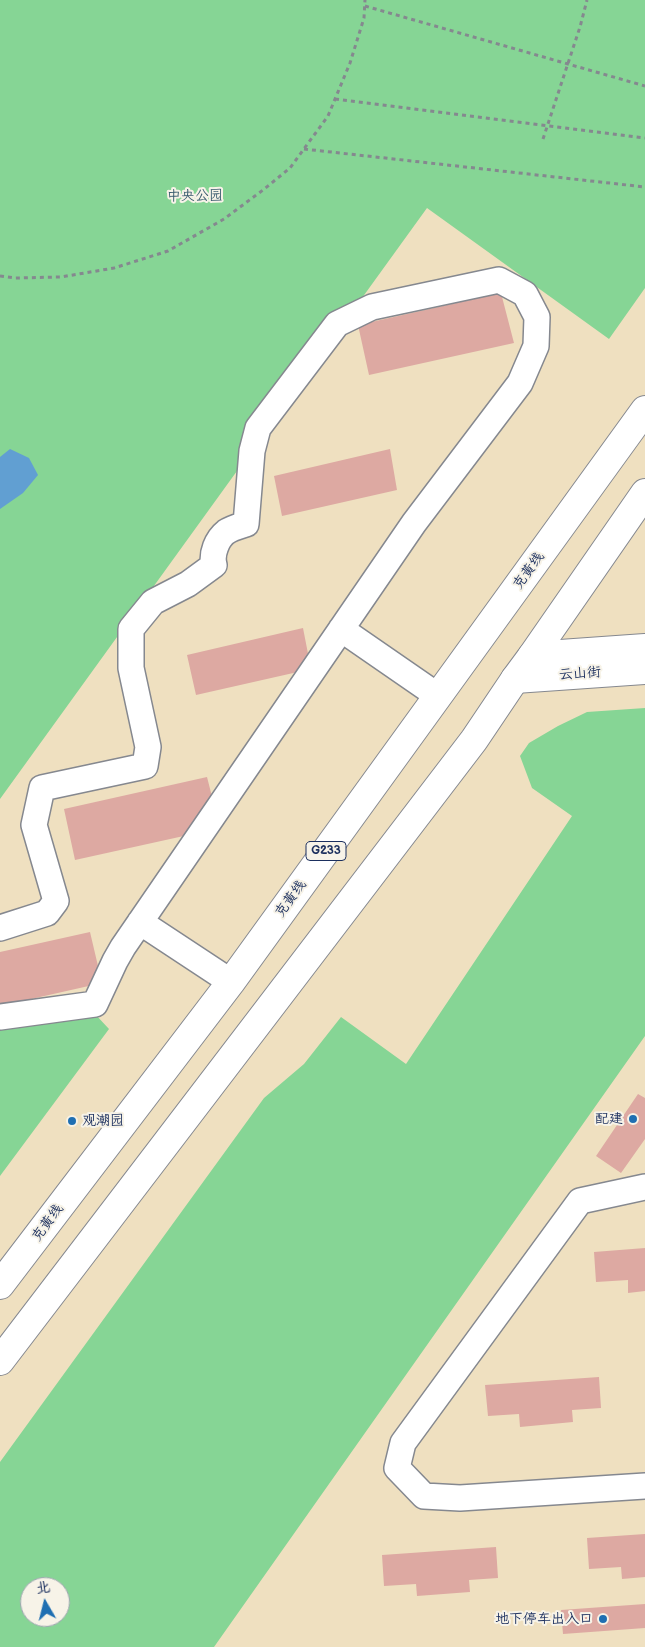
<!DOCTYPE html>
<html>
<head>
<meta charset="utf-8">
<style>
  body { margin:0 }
  #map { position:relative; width:645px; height:1647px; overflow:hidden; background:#efe0c0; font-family:"Balsamiq Sans","LXGW WenKai TC",sans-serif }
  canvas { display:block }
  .north { position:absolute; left:20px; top:1577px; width:50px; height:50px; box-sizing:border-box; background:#f7f3e8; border:1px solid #9fa5b1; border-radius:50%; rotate:352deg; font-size:14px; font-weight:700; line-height:20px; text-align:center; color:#1b2f5e }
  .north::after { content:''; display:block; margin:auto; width:18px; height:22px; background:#1f6fb2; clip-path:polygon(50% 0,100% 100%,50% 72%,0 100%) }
</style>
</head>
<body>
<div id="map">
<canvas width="645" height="1647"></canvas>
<div class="north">北</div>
</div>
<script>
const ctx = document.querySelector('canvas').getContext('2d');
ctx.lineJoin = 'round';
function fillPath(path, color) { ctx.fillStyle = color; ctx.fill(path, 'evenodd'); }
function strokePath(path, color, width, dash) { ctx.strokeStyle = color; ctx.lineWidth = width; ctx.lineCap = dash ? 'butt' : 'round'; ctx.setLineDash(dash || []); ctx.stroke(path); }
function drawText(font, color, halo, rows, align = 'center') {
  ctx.font = font + ' "Balsamiq Sans","LXGW WenKai TC",sans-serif'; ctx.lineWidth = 4; ctx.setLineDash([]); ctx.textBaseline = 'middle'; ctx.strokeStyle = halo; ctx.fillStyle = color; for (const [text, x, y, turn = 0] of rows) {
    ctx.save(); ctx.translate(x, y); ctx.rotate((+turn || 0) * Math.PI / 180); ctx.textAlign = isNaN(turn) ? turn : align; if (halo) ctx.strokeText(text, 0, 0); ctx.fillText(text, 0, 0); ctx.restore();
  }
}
fillPath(new Path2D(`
  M0 0H645V288L609 339 427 208 0 799Z
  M645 708V1036L214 1647H0V1462L264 1098 304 1064 341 1017 406 1064 572 816 532 788 520 756 529 743 558 726 587 712ZM30 1587H60V1617H30Z
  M95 1014 109 1029 0 1176V1024Z`), '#86d595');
fillPath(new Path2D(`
  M10 449 29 458 38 475 23 493 0 509V457Z`), '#619fd2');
fillPath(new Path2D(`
  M501 293 514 343 369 375 358 325Z
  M390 449 397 490 282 516 274 476Z
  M303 628 311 669 196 695 187 655Z
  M207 777 220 828 75 860 64 809Z
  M90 932 102 983 0 1006V952Z
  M638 1094 645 1098V1139L621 1173 596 1156Z
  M645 1248V1291L628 1293V1280L596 1282 594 1252Z
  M599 1377 601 1408 572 1410 573 1422 520 1427 519 1414 488 1416 485 1385Z
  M645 1534V1577L622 1579 621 1567 589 1569 587 1538Z
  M496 1547 498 1578 469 1580 470 1592 417 1596 416 1584 384 1586 382 1555Z
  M645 1604V1628L563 1634 561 1610Z`), '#dda9a2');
const street = new Path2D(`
  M341 629 438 696
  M140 922 231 982
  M0 928 47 913 56 901 34 825 42 788 145 766 148 747 131 668V629L153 602 188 584 214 565C211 554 217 539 226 532 232 528 240 526 246 524L252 451 258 428 337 324 372 307 499 280 525 294 537 317 536 346 520 383 414 523 123 947 115 961 95 1004 0 1017
  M645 1187 580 1201 403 1443 397 1468 424 1496 460 1498 645 1486`);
const secondary = new Path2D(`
  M532 656 645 648
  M515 679 645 670`);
const highway = new Path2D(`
  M0 1285 231 982 645 410
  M0 1361 474 740 515 679 532 656 645 493`);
strokePath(street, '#85888f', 28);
strokePath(secondary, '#85888f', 30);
strokePath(highway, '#85888f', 30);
strokePath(new Path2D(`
  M365 6 645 86
  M335 99 645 138
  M543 139 580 27 587 0
  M304 149 645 187
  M0 276 15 278 61 277 114 268 168 251 224 219 263 190 290 168 328 116 350 63 364 18 365 0`), '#85888f', 3, [4, 4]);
strokePath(street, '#fff', 25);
strokePath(secondary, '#fff', 28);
strokePath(highway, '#fff', 28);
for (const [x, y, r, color] of [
  [633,1119,5,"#1f6fb2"],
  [72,1121,5,"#1f6fb2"],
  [603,1619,5,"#1f6fb2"]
]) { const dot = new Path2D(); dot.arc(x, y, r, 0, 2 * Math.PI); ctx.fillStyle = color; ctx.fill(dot); strokePath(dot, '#f7f3e8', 2); }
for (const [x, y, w] of [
  [326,851,40]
]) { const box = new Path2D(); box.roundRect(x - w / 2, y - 9.5, w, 19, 4); ctx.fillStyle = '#f7f3e8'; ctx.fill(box); strokePath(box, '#1b2f5e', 1); }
drawText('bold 12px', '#1b2f5e', null, [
  ["G233",326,851]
]);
drawText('14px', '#36586c', '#f7f3e8', [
  ["中央公园",195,196]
]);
drawText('14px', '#1b2f5e', '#f7f3e8', [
  ["克黄线",529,571,-54],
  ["云山街",580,674,-4],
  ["克黄线",291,899,-54],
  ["克黄线",48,1223,-53]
]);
drawText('14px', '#1b2f5e', '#f7f3e8', [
  ["配建",623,1119],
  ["观潮园",82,1121,"left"],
  ["地下停车出入口",593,1619]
], 'right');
</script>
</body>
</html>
